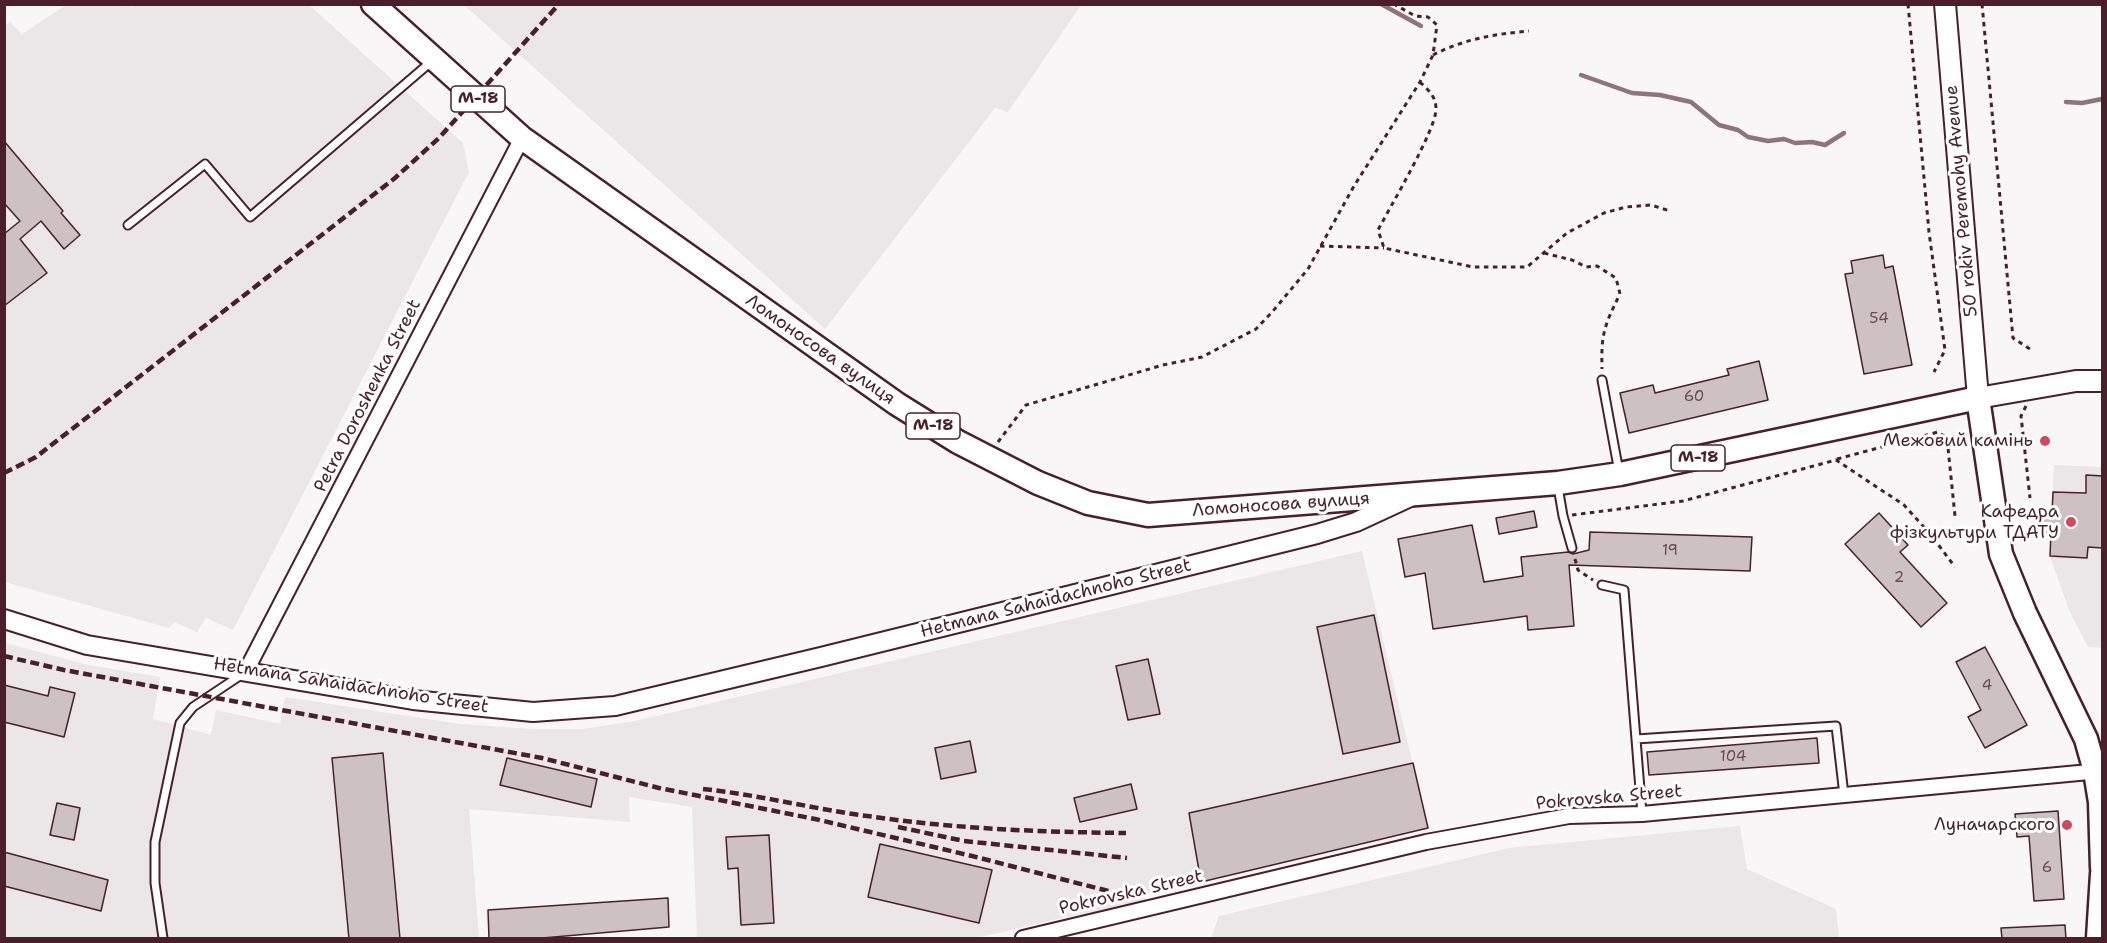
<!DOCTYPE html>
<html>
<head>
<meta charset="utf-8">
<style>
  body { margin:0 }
  #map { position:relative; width:2107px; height:943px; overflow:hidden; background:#f8f6f7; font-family:"Shantell Sans",sans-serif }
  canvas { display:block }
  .frame { position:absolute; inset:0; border:6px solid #4a1f2b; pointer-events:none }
</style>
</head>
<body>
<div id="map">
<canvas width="2107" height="943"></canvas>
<div class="frame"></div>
</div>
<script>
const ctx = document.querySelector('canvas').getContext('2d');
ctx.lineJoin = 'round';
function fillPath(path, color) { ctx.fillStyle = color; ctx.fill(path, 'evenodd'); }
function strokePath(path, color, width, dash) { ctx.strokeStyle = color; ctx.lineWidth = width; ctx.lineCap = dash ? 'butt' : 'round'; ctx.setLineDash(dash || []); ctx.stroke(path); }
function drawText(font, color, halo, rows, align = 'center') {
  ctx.font = font + ' "Shantell Sans",sans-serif'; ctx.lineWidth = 6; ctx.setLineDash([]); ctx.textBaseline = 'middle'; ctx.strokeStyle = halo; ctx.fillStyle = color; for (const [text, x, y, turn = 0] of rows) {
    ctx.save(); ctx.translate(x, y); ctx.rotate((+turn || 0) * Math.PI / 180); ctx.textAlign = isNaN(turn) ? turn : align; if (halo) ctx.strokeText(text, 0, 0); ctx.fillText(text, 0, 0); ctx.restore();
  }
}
fillPath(new Path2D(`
  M116 4 132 7 136 4 309 5 463 143 469 172 233 630 206 618 197 632 174 622 169 628 5 582V25L10 22 22 34 66 5Z
  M464 5H1081L1008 112 995 108 825 329Z
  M2054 465 2102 467V648L2088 647 2069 610 2050 556Z
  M1362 551 1428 828 1148 894 1142 904 1062 918 976 938H697L692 807 629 797 630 822 469 809 479 938H5V643L88 665 160 677 153 719 211 735 216 710 280 724 285 697 460 724 532 729H583L635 721Z
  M1740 826 1747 869 1836 909 1839 938H1211L1219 916 1509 848Z`), '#ebe6e8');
strokePath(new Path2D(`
  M1381 4 1421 26
  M1581 75 1632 93 1660 95 1691 102 1719 125 1738 130 1748 137 1768 141 1784 139 1795 143 1812 142 1825 145 1844 133
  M2066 102 2082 103 2102 99`), '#8f747b', 4.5);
const building = new Path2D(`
  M4 141 63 211 61 213 80 235 64 249 41 221 20 239 47 273 4 306V234L20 221 4 203Z
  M1883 255 1885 268 1893 266 1912 365 1864 374 1845 274 1853 273 1851 261Z
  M1759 361 1768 400 1629 433 1620 393 1653 385 1655 393 1729 375 1727 369Z
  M2086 475 2103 476V548L2088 547 2087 558 2050 556 2051 533 2038 532 2039 512 2052 513 2053 492 2086 493Z
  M1534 511 1537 527 1499 534 1496 518Z
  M1879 513 1908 545 1900 552 1947 603 1921 627 1845 544Z
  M1472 525 1484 582 1523 576 1521 557 1568 552 1573 554 1589 550 1590 532 1752 537 1750 571 1569 565 1574 626 1528 630 1527 616 1433 629 1425 573 1405 577 1398 539Z
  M1374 615 1400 742 1343 754 1317 627Z
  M1985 647 2027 725 1985 748 1968 717 1981 710 1956 662Z
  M1148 659 1160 714 1128 720 1116 666Z
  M4 685 48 696 50 687 75 693 64 737 4 722Z
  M1817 738 1819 763 1649 775 1647 752Z
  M970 741 976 772 941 779 935 748Z
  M383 753 400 939H349L332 758Z
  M507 758 597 779 591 807 500 785Z
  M1413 763 1428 828 1201 882 1189 813Z
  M1131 784 1137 809 1080 822 1074 798Z
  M57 803 80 808 74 840 50 835Z
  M2058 811 2064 899 2034 901 2029 836 2017 837 2015 814Z
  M769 835 774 923 741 925 738 868 728 869 726 837Z
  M880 844 992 870 979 923 868 897Z
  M4 852 108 880 101 911 4 886Z
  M668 898 669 927 531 939H489L488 910Z
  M2065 925 2066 939H2002L2001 928Z`);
fillPath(building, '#cdc1c4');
strokePath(building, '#4a1f2b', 1.5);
const service = new Path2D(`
  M128 225 205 164 250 217 432 61
  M1602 380 1619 472
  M1558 487 1563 516 1572 548
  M1602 585 1624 590 1642 814
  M1636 739 1836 726 1844 795
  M163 938 155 883V842L180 723 193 707 241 675`);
const minor = new Path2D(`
  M246 671 522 138
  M1023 938 1426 842 1569 816 1642 814 2100 771`);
const tertiary = new Path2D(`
  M4 619 87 645 413 700 533 712 615 706 821 657 1317 534 1356 522 1410 497`);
const secondary = new Path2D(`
  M1945 4 1978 398 2076 381H2102`);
const trunk = new Path2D(`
  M373 4 522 138 897 404 958 442 1038 483 1088 503 1148 515 1558 483 1620 474 1978 398 2001 554 2025 613 2086 739 2095 771 2100 802 2102 868
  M2098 938 2102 874`);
strokePath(service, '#4a1f2b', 11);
strokePath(minor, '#4a1f2b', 18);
strokePath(tertiary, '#4a1f2b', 22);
strokePath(secondary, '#4a1f2b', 24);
strokePath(trunk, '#4a1f2b', 27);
strokePath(new Path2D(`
  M1908 4 1929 232 1945 350 1934 372
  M1982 4 2013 338 2030 349
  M1433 55C1464 39 1495 34 1529 31
  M1420 82C1428 90 1436 96 1436 109 1436 130 1390 207 1378 230L1384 248 1473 267H1527L1567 233 1604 213 1626 207 1651 205 1670 211
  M1320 246 1384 248
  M1544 253 1572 260 1586 267 1597 266 1616 278 1620 294C1604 326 1601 334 1602 369
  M2026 406 2021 416 2030 498
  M998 442 1026 405 1163 365 1202 357 1256 329 1273 311 1308 269 1354 186 1420 82 1433 55 1437 25 1428 17 1415 16 1394 4
  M1837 459 1938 432 1947 438 1955 516
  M1572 515 1683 501 1836 460 1904 505 1931 535 1955 567
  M1575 559 1578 570 1593 580`), '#4a1f2b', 3, [4.5, 4.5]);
strokePath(service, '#fff', 7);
strokePath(minor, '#fff', 14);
strokePath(tertiary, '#fff', 18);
strokePath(secondary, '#fff', 20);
strokePath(trunk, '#fff', 22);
strokePath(new Path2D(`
  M4 473 36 457 395 178 439 138 559 4
  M4 656 64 670 542 758 659 788 815 819 972 856 1112 892
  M703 789C761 795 817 810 875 817 958 829 1042 832 1126 833
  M898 827 964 841 1127 858`), '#4a1f2b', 4.5, [9, 4.5]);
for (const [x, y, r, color] of [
  [2045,441,6,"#d1495b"],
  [2071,522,6,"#d1495b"],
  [2067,825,6,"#d1495b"]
]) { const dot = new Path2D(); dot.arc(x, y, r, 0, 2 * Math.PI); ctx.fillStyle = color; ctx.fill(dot); strokePath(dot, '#fff', 2); }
drawText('15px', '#6b4851', null, [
  ["54",1879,319],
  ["60",1694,397],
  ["19",1670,551],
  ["2",1899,578],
  ["4",1987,686],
  ["104",1733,757],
  ["6",2047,868]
]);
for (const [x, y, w] of [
  [478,99,54],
  [933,426,54],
  [1698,458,54]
]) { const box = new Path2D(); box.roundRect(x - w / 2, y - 13, w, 26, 4.5); ctx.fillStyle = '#fff'; ctx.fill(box); strokePath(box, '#4a1f2b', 1.5); }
drawText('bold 16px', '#4a1f2b', null, [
  ["М-18",478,99],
  ["М-18",933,426],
  ["М-18",1698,458]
]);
drawText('18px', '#4a1f2b', '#fff', [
  ["50 rokiv Peremohy Avenue",1962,201,-95],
  ["Ломоносова вулиця",820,350,35],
  ["Petra Doroshenka Street",368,396,-63],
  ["Ломоносова вулиця",1281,505,-4],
  ["Hetmana Sahaidachnoho Street",1056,599,-14],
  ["Hetmana Sahaidachnoho Street",351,686,9],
  ["Pokrovska Street",1609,798,-5],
  ["Pokrovska Street",1131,893,-13]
]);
drawText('18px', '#4a1f2b', '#fff', [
  ["Межовий камінь",2033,441],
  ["Кафедра",2059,512],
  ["фізкультури ТДАТУ",2059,533],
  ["Луначарского",2055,825]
], 'right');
</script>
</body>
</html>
